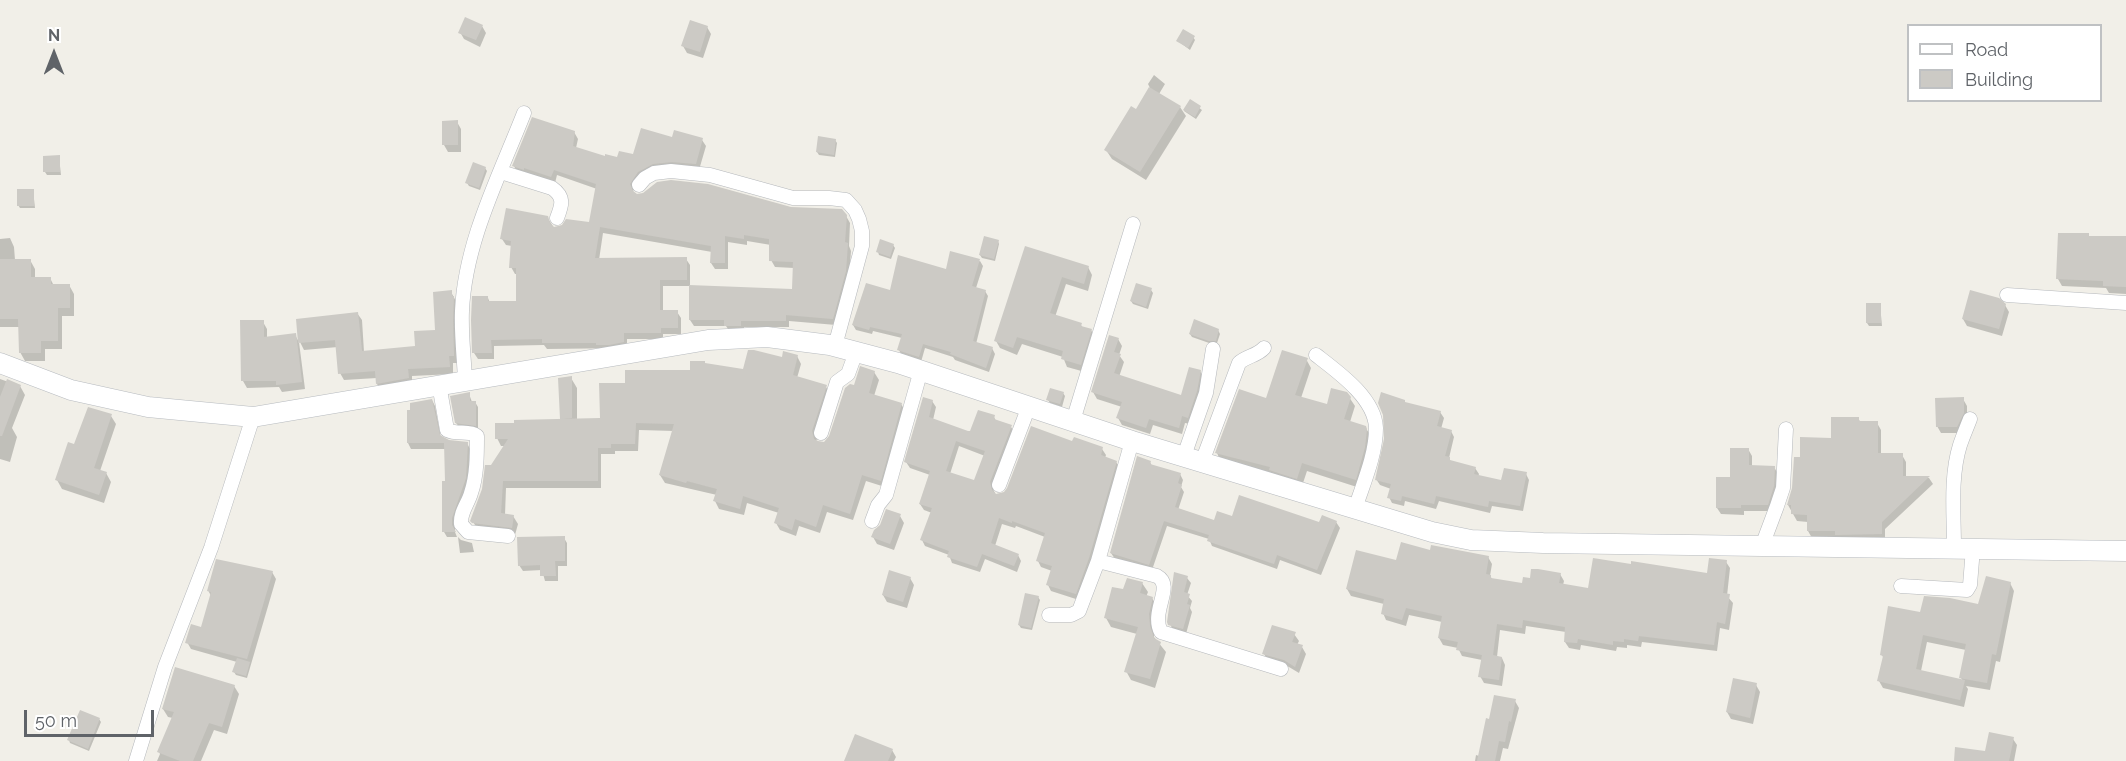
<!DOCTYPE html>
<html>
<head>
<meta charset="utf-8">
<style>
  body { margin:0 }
  #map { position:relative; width:2126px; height:761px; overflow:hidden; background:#f1efe8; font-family:Raleway,sans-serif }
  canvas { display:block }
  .legend { position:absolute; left:1907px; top:24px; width:195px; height:78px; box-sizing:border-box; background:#fff; border:2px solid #bfc1c3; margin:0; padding:8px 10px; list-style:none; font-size:18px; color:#5f6368 }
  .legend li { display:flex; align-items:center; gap:12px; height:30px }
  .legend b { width:30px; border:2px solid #bfc1c3 }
  .north { position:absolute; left:24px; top:24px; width:60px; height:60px; -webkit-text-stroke:4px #fff; paint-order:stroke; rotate:0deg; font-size:16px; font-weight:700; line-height:24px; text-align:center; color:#5f6368 }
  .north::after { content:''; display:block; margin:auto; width:21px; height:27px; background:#5f6368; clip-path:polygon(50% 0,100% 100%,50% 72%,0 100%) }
  .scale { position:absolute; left:24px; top:710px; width:130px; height:27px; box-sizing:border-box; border:3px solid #5f6368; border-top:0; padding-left:8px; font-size:18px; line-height:21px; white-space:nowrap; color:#5f6368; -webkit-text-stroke:4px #fff; paint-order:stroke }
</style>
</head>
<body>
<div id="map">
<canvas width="2126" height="761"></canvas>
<ul class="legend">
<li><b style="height:8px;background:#fff"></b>Road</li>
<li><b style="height:16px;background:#cccac5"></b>Building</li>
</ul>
<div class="north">N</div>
<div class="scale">50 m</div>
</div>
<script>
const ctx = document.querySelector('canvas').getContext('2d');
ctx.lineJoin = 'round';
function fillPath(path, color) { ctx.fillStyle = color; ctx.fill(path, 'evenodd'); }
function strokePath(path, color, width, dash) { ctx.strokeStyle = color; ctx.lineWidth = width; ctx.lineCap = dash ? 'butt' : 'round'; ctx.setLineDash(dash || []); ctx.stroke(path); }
fillPath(new Path2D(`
  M482 26 486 33 480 47 464 39 460 32Z
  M707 27 711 34 703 58 687 53 683 46Z
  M1193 37 1195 40 1190 50 1178 41Z
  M1154 75 1165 84 1159 94 1180 107 1186 116 1146 180 1112 159 1106 150 1137 111 1150 88 1148 84Z
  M1190 101 1202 110 1196 119 1184 111Z
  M457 122 461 129V152H448L444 145Z
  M574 132 578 139 576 148 606 158 619 159 634 156 673 139 702 140 706 146 699 170 642 178 633 191 636 195 791 208 846 216 850 223 849 246 851 251 849 278 836 325 789 321V327H744V332H730L726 326H694L690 320 793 290 794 268 775 267 771 260V245L747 241V245L728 242V269H715L711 263 712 252 603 233 599 260 686 259 690 265V286H663V312H677L681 318V334H663V339H627V348L547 349 544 345 494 346V359H478L474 353 488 298 490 303 518 302V274H515L511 267 512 246 506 245 502 239 547 217 554 228 590 224 597 189 557 175 555 183 517 172 514 166Z
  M835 140 837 143 835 157 819 155 817 152Z
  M59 157 61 175H47L45 172Z
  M485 168 487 171 480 190 469 186 467 183Z
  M33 190 35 208H20L18 205Z
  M2089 237 2126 238V294L2109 293 2106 288 2062 286 2058 279Z
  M10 238 14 247 15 260H30L35 269V278H50L54 286 69 285 74 294V316H62V349H45V361H25L20 352V327H0V239Z
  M998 241 999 244 995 261 982 258 980 255Z
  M893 245 895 248 891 259 879 255 878 252Z
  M1026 248 1088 267 1092 275 1088 291 1066 284 1055 317 1081 325 1083 328 1091 330 1095 338 1085 372 1067 367 1063 357 1022 344 1017 355 1000 348 996 341Z
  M980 261 983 266 976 288 985 291 988 296 976 344 992 348 995 354 989 372 955 360 953 357 925 348 921 362 902 356 899 350 902 338 873 331 872 334 856 330 853 325 891 291Z
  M1151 290 1153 293 1148 309 1133 304 1131 301Z
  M451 292 458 305V363H453V374L412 376V386L381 391 377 384V378L344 380 340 373 338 347 304 350 300 342 357 313 362 320 364 352 416 348 437 332Z
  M1880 304 1882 326H1869L1867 323Z
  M2005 305 2009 312 2002 336 1967 326 1963 319Z
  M263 322 267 329V338L295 335 299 342 305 389 282 392 279 387 247 388 243 381Z
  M1218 330 1220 334 1217 343 1212 344 1192 337 1190 334Z
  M1118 339 1122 346 1119 355 1124 362 1119 377 1182 397 1200 371 1204 378 1191 424 1185 423 1182 434 1153 425 1150 434 1122 425 1118 418 1122 407 1097 399 1093 392Z
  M797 356 801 364 797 378 826 387 830 394 816 442 824 443 831 437 855 387 874 372 879 380 874 396 901 404 906 412 885 487 866 481 853 520 827 512 820 533 799 526 796 536 780 530 776 523 779 513 747 503 744 515 719 509 715 501 717 495 665 483 660 475 674 431 639 430 638 451H615V454H601V488H506L505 515 513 516 518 524 515 535 478 530 472 520 492 467 506 446H501L497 438 563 420 561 418 571 378 577 388V420H601L627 384 691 371 706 365 744 370Z
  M1306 359 1311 368 1301 398 1328 406 1349 397 1355 406 1350 422 1365 427 1371 436 1360 488 1307 471 1302 486 1221 462 1217 453Z
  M0 379 20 386 25 395 12 428 17 437 10 462 0 459Z
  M1063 393 1065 396 1062 407 1050 403 1048 400Z
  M469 394 472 402H475L478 407V430L460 428 456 423Z
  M1963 399 1967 406V421L1961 433H1941L1937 426Z
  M432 400 435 406 441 438 448 442 467 443 470 449 468 484 455 525V532L457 537H447L444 532 446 449H411L408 443V412Z
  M932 401 936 407 933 420 971 433 994 417 996 421 1011 427 1015 433 993 489 996 495 1005 494 1073 443 1102 449 1106 455 1105 458 1116 462 1120 468 1092 565 1079 600 1051 591 1048 585 1052 571 1041 567 1038 561 1045 537 1016 526 1015 528 1002 524 995 546 1018 555 1021 561 1017 572 985 559 980 572 952 563 949 555 925 546 922 540 932 513 924 510 920 504 930 475 910 468 906 462ZM959 446 985 456 975 482 950 474Z
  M1406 404 1440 412 1444 418 1441 429 1451 431 1454 437 1449 458 1451 462 1475 468 1479 474 1478 477 1502 482 1526 474 1529 480 1523 511 1492 506 1490 513 1439 501 1436 509 1405 501 1404 506 1392 503 1389 497 1391 489 1380 485 1376 479Z
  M111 416 116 424 100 471 106 473 111 482 104 503 62 489 57 480 75 446Z
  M1858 418 1861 423H1877L1881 430V455H1902L1906 462V478H1929L1933 484 1885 529V541L1812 538 1808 531V522L1797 521 1788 505 1801 459 1833 439Z
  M1748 449 1752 456V467H1774L1778 474 1777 494 1771 511H1744V515L1721 514 1717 508Z
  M1150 462 1152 466 1180 474 1183 480 1181 487 1184 492 1178 510 1215 522 1233 518 1320 524 1336 522 1340 528 1321 575 1280 560 1277 569 1212 546 1209 539 1167 526 1152 570 1115 559 1111 553Z
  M900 516 904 523 894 550 877 544 873 537Z
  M458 537 461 540 472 543 474 552 460 553Z
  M564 538 567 543V566H558V581H545L542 570 523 571 519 565Z
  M1432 552 1488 557 1492 564 1490 576 1493 580 1524 584 1531 579 1560 574 1564 581 1563 585 1590 590 1709 575 1726 562 1730 568 1727 596 1733 603 1729 630 1720 628 1717 651 1642 642 1641 647 1627 645V648L1617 647 1616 651 1581 645 1580 650 1569 648 1565 642 1566 632 1526 626 1525 634 1500 630 1497 657 1502 658 1505 665 1502 686 1484 683 1480 676 1482 660 1462 656 1458 648 1443 645 1439 638 1442 622 1409 615 1406 626 1386 620 1383 613 1384 604 1351 596 1347 589 1397 562Z
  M272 572 276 579 247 678 236 675 234 672 237 662 191 649 187 642 202 628 211 596 208 590Z
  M910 578 914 585 907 608 887 602 883 595Z
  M1187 578 1191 583 1187 595 1192 601 1190 608 1192 612 1186 634 1173 630 1169 622Z
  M1142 583 1148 592 1146 597 1152 598 1157 607 1154 624V637L1166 652 1155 688 1131 680 1126 671 1137 634 1111 627 1106 618 1125 591Z
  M2010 583 2014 591 2000 662 1996 661 1990 690 1966 686 1968 689 1964 707 1883 688 1879 681 1884 659 1882 655 1922 614 1979 606ZM1927 642 1966 650 1961 678 1963 681 1921 671Z
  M1038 597 1040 600 1032 630 1021 628 1019 625Z
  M1294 634 1299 641 1297 645 1302 647 1306 654 1299 673 1289 667 1268 661 1264 654Z
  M1756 685 1760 692 1753 724 1731 719 1727 712Z
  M234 686 239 694 227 734 214 730 201 761H157L160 754 159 752 173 718 168 717 163 709Z
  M1515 701 1519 708 1508 749 1503 748 1500 761H1475L1476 755 1479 756 1490 721Z
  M99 719 101 722 89 751 70 743 69 740Z
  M2013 739 2017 745 2014 761H1955L1986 752Z
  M892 750 896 757 894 761H847Z`), '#0003');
fillPath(new Path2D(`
  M465 17 483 25 476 40 458 33Z
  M690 20 708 26 700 52 681 46Z
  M1183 29 1195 36 1188 48 1176 41Z
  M1149 87 1181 106 1140 172 1104 150 1131 106 1136 109Z
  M1190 99 1201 106 1195 117 1183 110Z
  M532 117 575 131 573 146 605 156V154L617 157 619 151 633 154 641 128 672 137 674 130 703 138 696 164 672 162 653 164 638 172 630 184 633 191 637 194 643 193 657 182 671 180 708 184 791 207 842 209 847 215 845 242 848 243 846 271 833 319 786 315V321H741V326H724V320H689V285L792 289 793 262 769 261V239L744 235V239L725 236V263H710L711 246 600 227 595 258 687 257V280H660V310H678V328H661V333H624V342L609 345H596V343H542V339L491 340 492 353H472L471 320 472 296H488V301H516V268H509L511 241 500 239 506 208 548 216 550 223 554 227 562 225 566 219 589 222 596 184 554 170 551 177 524 168V170L512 166Z
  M458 120V145H442V121Z
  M818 136 836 139 834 155 816 152Z
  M60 155V172H43V156Z
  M473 162 486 167 479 188 465 183Z
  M17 189H34V206H17Z
  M2058 233H2089V236H2126V287L2103 286V281L2056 279Z
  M984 236 999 240 994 259 979 255Z
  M880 239 894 244 890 257 876 252Z
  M1025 246 1089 266 1084 284 1062 277 1050 313 1082 323 1081 326 1092 329 1081 365 1061 359 1063 351 1017 337 1013 348 994 341Z
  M950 251 980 259 972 286 986 290 973 341 993 347 986 368 950 354 951 352 923 344 919 357 897 350 902 334 870 327 869 330 852 325 866 283 890 290 898 255 946 269Z
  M0 259H31V277H51V284H70V308H58V341H41V353H19L18 319H0Z
  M1136 283 1152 288 1146 307 1130 301Z
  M452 290V296H454L453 320 454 356H449L450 367 408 369 409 378 376 384 375 371 338 374 335 340 298 343 296 319 358 312 362 351 415 346 414 331 435 330 433 292Z
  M1970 290 1999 298 2006 304 1999 329 1962 319Z
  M1866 303H1881V323H1866Z
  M1194 319 1219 329 1216 341H1209L1189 334Z
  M240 320H264V337L296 333 302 382 276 385V381H241Z
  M1109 335 1119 338 1114 352 1121 354 1114 373 1181 395 1189 367 1201 370 1197 391 1188 418 1182 416 1179 428 1149 419 1146 428 1116 418 1122 402 1091 392Z
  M748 350H754L782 357 783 351 798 355 793 375 827 385 812 431 814 439 818 441 824 442 829 436 845 388 850 384 854 385 860 366 875 371 869 393 902 403 881 481 862 475 850 514 823 505 816 527 795 519 792 530 774 523 779 508 743 496 740 509 713 501 717 489 687 481 686 483 659 475 674 424 636 423 635 444H611V448H598V481H503L501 513 514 515 512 528 472 523 470 521 482 489 485 465H491L508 439H495V423H514V420L600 418 599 383H625V370H690V361H705V363L743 369Z
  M1282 350 1308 358 1295 395 1327 404 1331 388 1347 392 1351 397 1344 419 1366 426 1367 429 1365 447 1356 480 1302 463 1297 479 1269 470 1270 467 1215 453 1239 389 1266 398Z
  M572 376V418L560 419 558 378Z
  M7 379 21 385 2 436H0V397Z
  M1050 388 1064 392 1060 404 1046 400Z
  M470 392V401H476V426L455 423 450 396Z
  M1381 392 1405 400V402L1441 411 1437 426 1452 430 1445 456 1450 457V460L1476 467 1474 474 1501 480 1504 468 1527 472 1520 506 1489 501 1488 507 1436 496 1434 504 1402 496 1401 501 1387 498 1391 484 1375 480 1384 439 1383 415 1378 403Z
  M923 397 933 400 929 417 968 431H970L978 410 995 415 994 419 1012 425 990 482 992 490 996 494 1004 492 1007 488 1031 426 1072 441 1074 437 1103 447 1101 455 1117 461 1089 558 1076 594 1046 585 1052 566 1036 561 1045 533 1012 521V523L999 518 991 543 1019 554 1014 566 982 554 977 567 947 557 949 551 920 540 932 508 919 504 930 471 904 462ZM956 441 985 451 974 480 946 471Z
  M1964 397V413L1957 427H1936L1935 398Z
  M432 399 440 435 449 440 468 442 466 478 452 518V525L456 532H442V481H445L444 443H407V410H410V403Z
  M88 407 112 414 94 468 107 472 99 495 55 480 68 442 74 444Z
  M1831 417H1859V421H1878V453H1903V476H1930L1882 522V534L1835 535V531H1807V515L1791 514V505H1787L1792 488 1794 457H1800V437L1831 438Z
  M1730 448H1749V465L1775 466 1774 486 1768 505H1741V508H1716V477H1730Z
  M1137 456 1151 461 1150 464 1181 473 1178 483 1182 485 1175 507 1214 520 1217 511 1232 516 1239 495 1319 522 1322 515 1337 521 1317 570 1277 555 1274 564 1207 541 1209 535 1164 521 1149 565 1110 553Z
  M886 509 901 514 890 544 871 537 874 530 880 525Z
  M565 536V561H555L556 576H540V565L518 566 517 537Z
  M1401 542 1430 550 1431 545 1489 556 1486 574 1491 575V578L1522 583 1523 577 1530 578 1531 569H1538L1561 573 1559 583 1588 588 1593 558 1631 564V561L1707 573 1709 558 1727 560 1723 593 1730 594 1725 624 1717 622 1714 645 1639 636 1638 641 1624 639V642L1613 641V645L1578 639 1577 643 1564 642 1565 627 1523 620 1522 628 1497 624 1493 655 1502 657 1499 680 1478 677 1482 655 1456 650 1458 642 1438 638 1442 616 1406 608 1402 620 1381 614 1384 599 1346 589 1356 550 1396 560Z
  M216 559 273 571 247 659 185 643 191 624 201 627 211 592 207 591Z
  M889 570 911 577 903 602 882 595Z
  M1174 572 1188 576 1184 592 1190 594 1187 604 1190 605 1183 629 1168 625 1167 622Z
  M1986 576 2011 582 1996 655 1992 654 1987 683 1959 678 1966 644 1923 635 1916 669 1965 680 1960 700 1877 681 1883 656 1880 655 1888 606 1920 612 1924 596 1950 598 1978 604Z
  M1127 578 1143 582 1140 593 1153 597 1149 614 1150 626 1154 638 1161 642 1150 679 1124 672 1138 627 1104 618 1112 587 1123 589Z
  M1025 593 1039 596 1031 628 1018 625Z
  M1272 625 1296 632 1292 642 1303 645 1295 667 1284 660 1262 654Z
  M237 658 250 662 246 676 232 672Z
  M175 667 235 685 222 727 209 723 193 761H180L157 752 174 712 162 709Z
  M1733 678 1757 683 1750 718 1726 712Z
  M1494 695 1516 699 1511 722 1509 721 1505 742 1499 741 1495 761H1477L1486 718 1489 719Z
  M80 710 100 718 88 749 67 740Z
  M1989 732 2014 737 2009 761H1954L1955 747 1985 751Z
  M855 734 893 749 888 761H844Z`), '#cccac5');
const street = new Path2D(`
  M501 172 552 188C565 197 562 205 557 218
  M639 185 645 178 654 173 671 171 710 175 793 198H829L846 200 855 210 859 219 862 231V246L835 346
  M2007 295 2126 303
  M1316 355C1338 372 1375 398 1376 428 1376 455 1363 484 1355 509
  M465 380C464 357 461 334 462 311 465 242 499 177 524 113
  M439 384 447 430C457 435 469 430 477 436 477 454 477 476 471 493 468 504 460 512 461 524L468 532 508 536
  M1073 421 1133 224
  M821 433 837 382 848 374 856 352
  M1132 441 1098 561 1157 576C1175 586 1150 611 1161 632L1281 669
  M1184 456 1206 393 1213 349
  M1202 462 1239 363C1246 356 1257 356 1264 348
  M999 485 1029 406
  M872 521 878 505 886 495 921 370
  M1762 546 1777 506 1783 488 1786 429
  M1954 547C1954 514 1950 477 1960 445 1963 436 1967 427 1970 419
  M1901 586 1967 590 1970 585 1973 548
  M1049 615H1071L1079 611 1098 561
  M136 761 165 667 211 548 253 417`);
const secondary = new Path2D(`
  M0 363 71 390 148 407 253 417 708 340 767 337 830 345 898 363 1132 441 1432 532 1471 540 1543 543 2126 551`);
strokePath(street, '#b5b8bc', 15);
strokePath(secondary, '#b6babf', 21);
strokePath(street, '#fff', 14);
strokePath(secondary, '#fff', 20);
</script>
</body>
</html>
